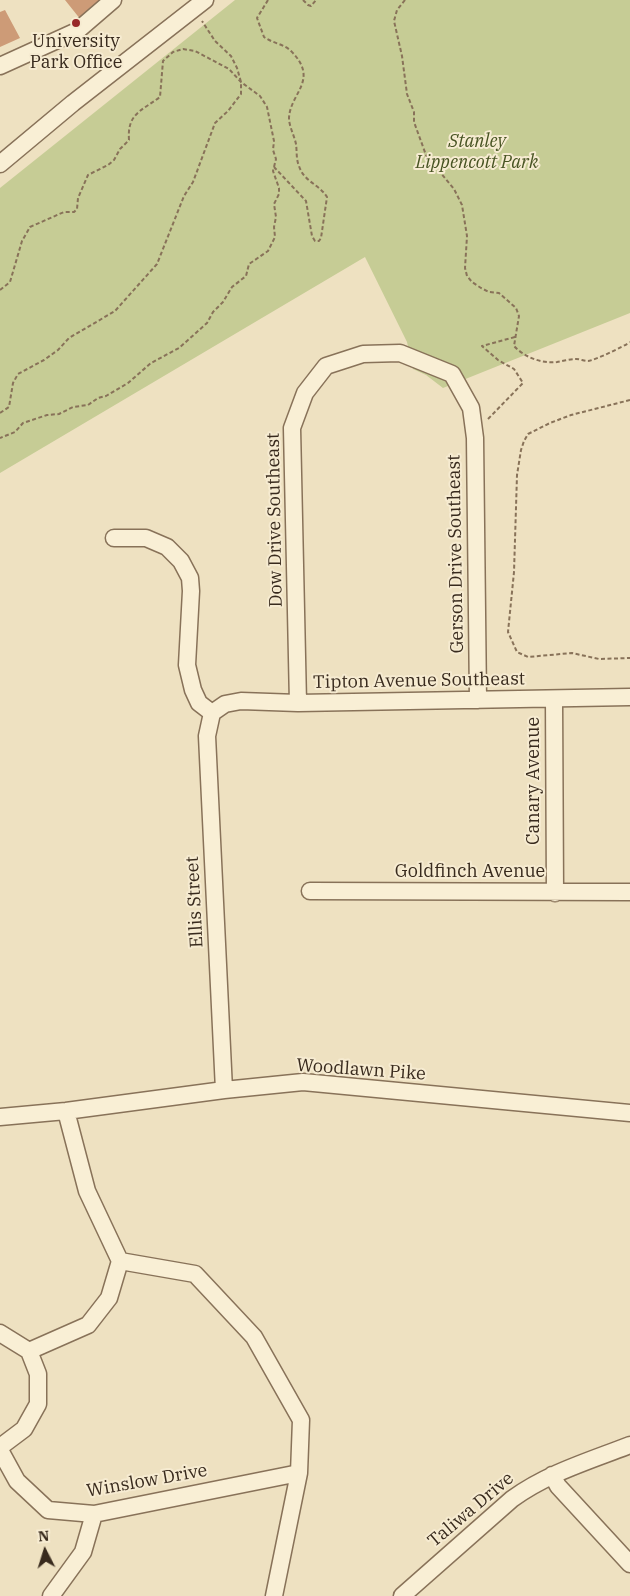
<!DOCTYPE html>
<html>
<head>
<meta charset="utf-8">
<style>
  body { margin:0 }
  #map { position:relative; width:630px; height:1596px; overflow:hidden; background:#eee1c1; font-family:"IBM Plex Serif",serif }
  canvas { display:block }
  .north { position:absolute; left:20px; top:1526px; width:50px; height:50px; -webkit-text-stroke:4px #f6ebd1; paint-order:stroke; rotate:355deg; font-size:14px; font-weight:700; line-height:20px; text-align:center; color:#382a1d }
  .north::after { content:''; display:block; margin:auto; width:18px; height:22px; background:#382a1d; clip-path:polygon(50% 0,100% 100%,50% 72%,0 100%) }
</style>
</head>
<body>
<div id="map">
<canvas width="630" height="1596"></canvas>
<div class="north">N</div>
</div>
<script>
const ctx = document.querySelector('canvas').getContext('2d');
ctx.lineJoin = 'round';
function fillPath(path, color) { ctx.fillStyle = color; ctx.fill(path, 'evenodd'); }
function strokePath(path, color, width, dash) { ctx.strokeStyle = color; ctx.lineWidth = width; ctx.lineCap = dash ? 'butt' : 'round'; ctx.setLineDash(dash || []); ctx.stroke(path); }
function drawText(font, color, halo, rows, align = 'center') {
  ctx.font = font + ' "IBM Plex Serif",serif'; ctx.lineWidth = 4; ctx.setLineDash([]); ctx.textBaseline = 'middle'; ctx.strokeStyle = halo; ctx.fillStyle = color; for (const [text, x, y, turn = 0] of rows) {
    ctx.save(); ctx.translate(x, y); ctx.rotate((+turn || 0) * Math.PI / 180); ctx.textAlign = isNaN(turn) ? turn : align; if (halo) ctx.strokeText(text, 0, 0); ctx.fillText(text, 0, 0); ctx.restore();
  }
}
fillPath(new Path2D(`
  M235 0H630V313L443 388 426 375 413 369 407 342 365 257 0 473V188Z`), '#c6cc95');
fillPath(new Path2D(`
  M65 0H107L81 20Z
  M5 10 20 38 0 47V12Z`), '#cd9b77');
const minor = new Path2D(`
  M0 66 77 31 113 0
  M0 164 73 103 205 0
  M114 538H146L167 547 181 561 190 578 191 591 187 665 193 690 199 703 212 713
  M554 699 555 893
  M298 703 292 428 305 393 326 366 363 354 400 353 452 374 471 408 475 438 478 700
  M212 713 225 704 241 701 298 703 630 697
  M212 713 207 736 224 1090
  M310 891 630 892
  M66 1111 87 1191 120 1261 195 1274 254 1337 301 1420 299 1473 274 1596
  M0 1117 66 1111 224 1090 303 1082 630 1113
  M0 1333 29 1351 88 1325 109 1298 120 1261
  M0 1447 24 1429 38 1404V1374L29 1351
  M0 1450 17 1481 48 1510 94 1514 299 1473
  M552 1475 558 1486 630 1564
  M51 1596 83 1552 94 1514
  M402 1596 512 1499C548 1473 589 1461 630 1445`);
strokePath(minor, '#887259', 19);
strokePath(new Path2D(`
  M268 0 257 18 264 37C272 43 284 44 291 51 320 80 290 93 289 118 289 126 294 135 296 144 297 151 296 159 299 166 304 182 319 184 327 197L321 238 319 241H315L312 236 306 201 274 167
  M303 0 308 5 311 6 316 0
  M405 0 397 10 394 21 402 56 407 94 414 112V122L426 155 454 189 462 205 467 236 465 268 467 276 472 282 481 288 489 292 499 293 516 308 519 316 514 346C524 357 542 364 557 362 563 361 570 359 576 359 580 359 584 361 588 361 593 361 625 346 630 342
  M0 290 10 282 22 241 30 227 64 212H74L77 209 78 198 88 175 108 165 114 160 120 149 129 140C127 114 141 111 160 97L163 61 173 52 183 49 195 51 229 69 241 82 260 96 267 107 274 141 273 150 276 159 273 171 279 188V194L274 204 276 217 274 227 275 237 268 251 249 264 246 276 232 287 223 302 213 312 207 323 179 348 151 363 128 383 106 396 98 398 88 405 73 407 59 414 47 415 23 423 15 432 0 438
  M630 400 571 415 550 423 528 434 524 441 521 450 517 475 514 572 508 632 517 652 528 657 572 653 599 659 630 658
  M0 413 9 407 13 383 18 374 44 360 58 350 69 338 115 311 157 264 184 196 193 182 215 123 228 111 241 94V82L237 68 231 56 215 41 202 21
  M488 419 523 383 514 369 498 360 482 346 515 337`), '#887259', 2, [4, 2.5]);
strokePath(minor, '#f9efd5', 16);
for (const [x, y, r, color] of [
  [76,23,5,"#982828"]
]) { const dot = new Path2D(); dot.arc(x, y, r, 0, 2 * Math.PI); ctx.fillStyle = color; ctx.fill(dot); strokePath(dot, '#f6ebd1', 2); }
drawText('18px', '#382a1d', '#f6ebd1', [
  ["University",76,42],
  ["Park Office",76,63]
]);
drawText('italic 18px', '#485423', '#f6ebd1', [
  ["Stanley",477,142],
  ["Lippencott Park",477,163]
]);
drawText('18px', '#382a1d', '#f6ebd1', [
  ["Dow Drive Southeast",275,520,-91],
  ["Gerson Drive Southeast",456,554,-91],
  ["Tipton Avenue Southeast",419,681,-1],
  ["Canary Avenue",534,781,-90],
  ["Goldfinch Avenue",470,872],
  ["Ellis Street",195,902,-93],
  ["Woodlawn Pike",361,1070,4],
  ["Winslow Drive",147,1481,-10],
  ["Taliwa Drive",471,1510,-40]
]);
</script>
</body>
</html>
